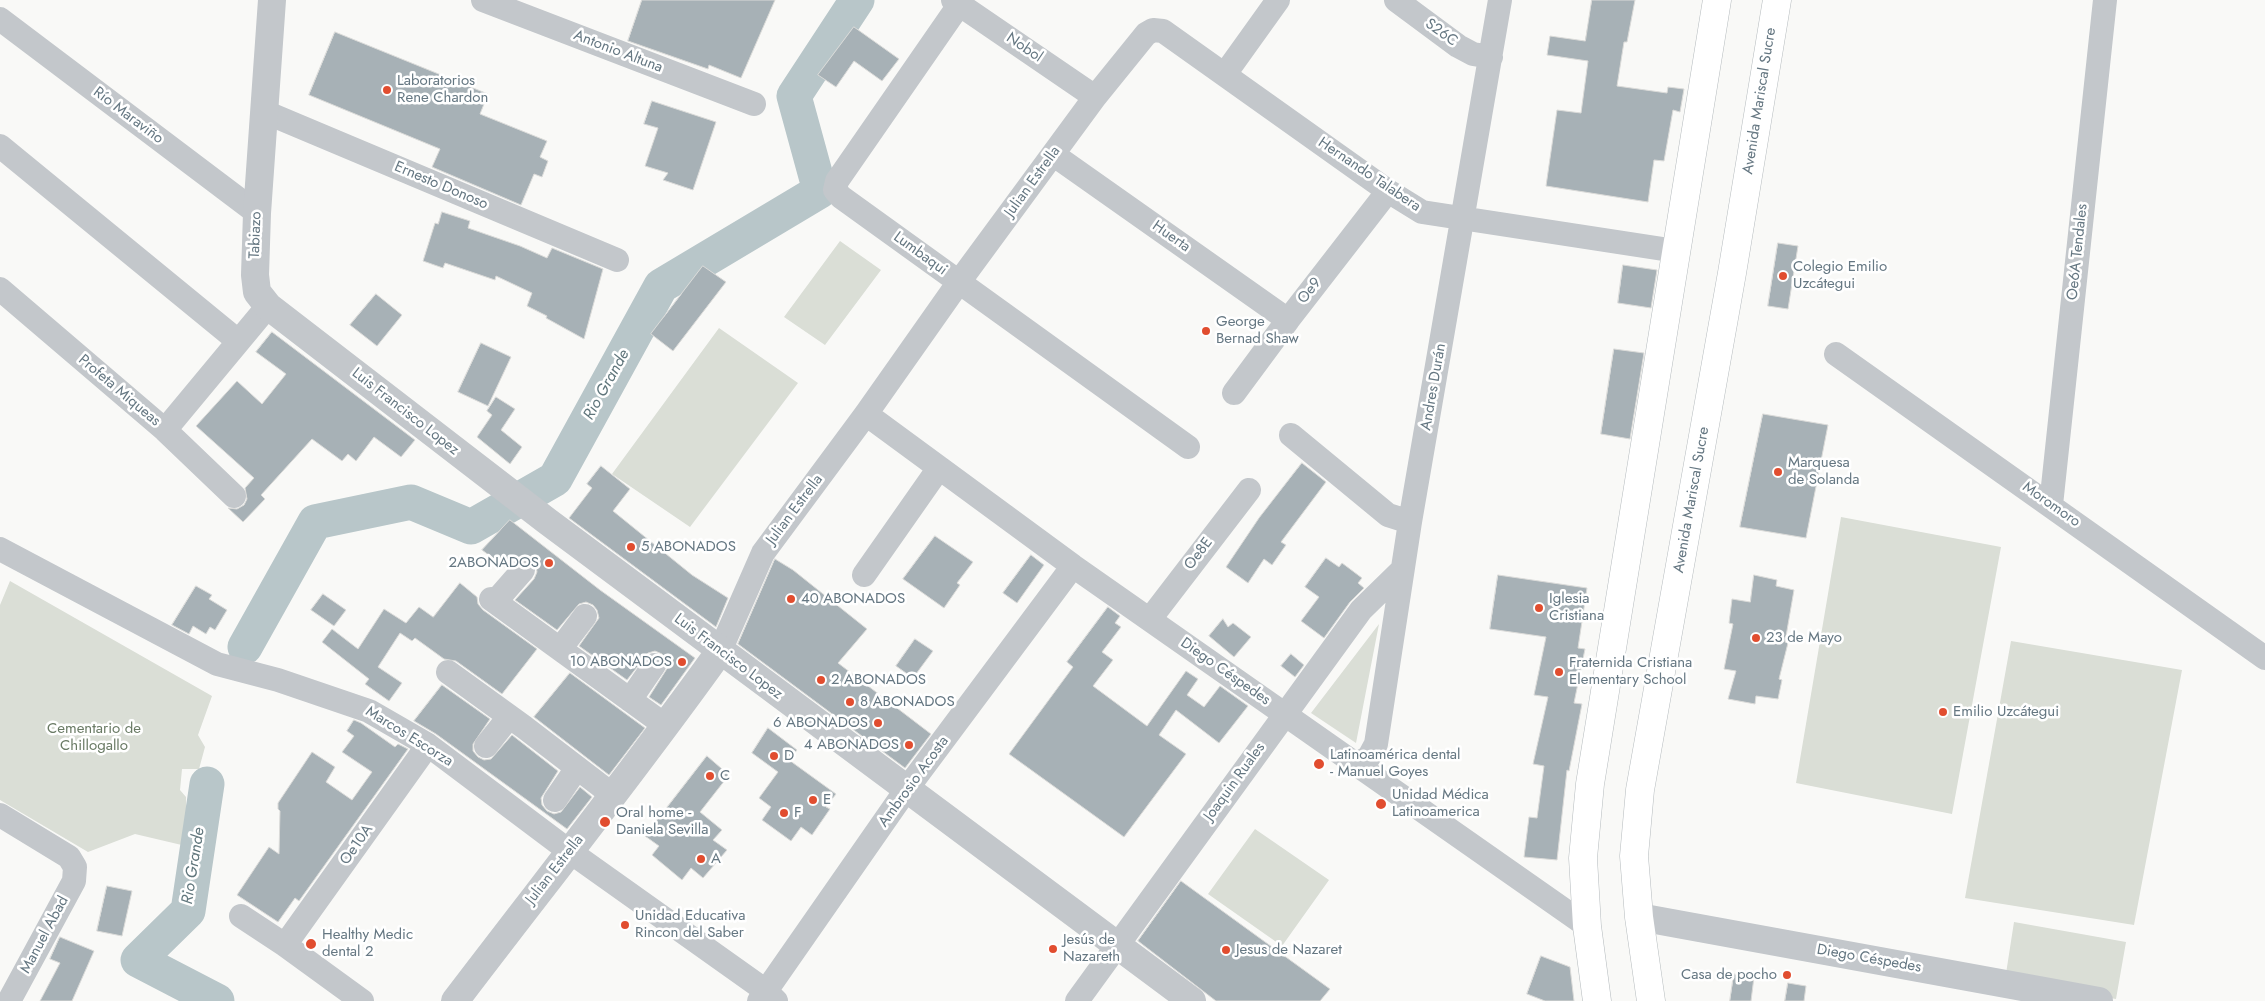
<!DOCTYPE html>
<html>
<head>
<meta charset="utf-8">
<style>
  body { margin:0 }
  canvas { display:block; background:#f9f9f7 }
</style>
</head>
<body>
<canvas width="2265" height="1001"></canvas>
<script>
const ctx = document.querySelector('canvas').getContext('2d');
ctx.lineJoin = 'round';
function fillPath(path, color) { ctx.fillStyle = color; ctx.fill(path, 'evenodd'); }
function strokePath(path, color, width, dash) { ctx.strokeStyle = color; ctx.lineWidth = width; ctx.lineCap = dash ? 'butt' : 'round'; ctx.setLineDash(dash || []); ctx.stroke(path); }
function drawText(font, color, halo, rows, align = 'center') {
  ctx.font = font + ' Jost,sans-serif'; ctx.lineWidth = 5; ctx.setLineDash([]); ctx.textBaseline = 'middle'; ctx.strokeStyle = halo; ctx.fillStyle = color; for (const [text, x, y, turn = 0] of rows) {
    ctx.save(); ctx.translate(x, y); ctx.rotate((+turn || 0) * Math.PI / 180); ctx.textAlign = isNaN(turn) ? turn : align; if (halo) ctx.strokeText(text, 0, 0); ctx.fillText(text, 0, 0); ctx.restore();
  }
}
fillPath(new Path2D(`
  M840 241 881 270 825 345 784 317Z
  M719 328 798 383 690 527 612 474Z
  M1841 517 2001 547 1952 814 1796 783Z
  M10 581 212 696 198 735 205 747 199 769H182L180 790 186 797V846L135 834 88 852 0 800V605Z
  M1379 624 1356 743 1311 713Z
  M2011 641 2182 670 2134 925 1965 898Z
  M1255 829 1329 880 1282 946 1208 894Z
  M2014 922 2126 942 2116 999 2005 980Z`), '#daded6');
strokePath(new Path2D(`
  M245 647 315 522 411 502 471 527 555 479 661 286 820 191 794 96 857 0
  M207 784 188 911 138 960 217 1001`), '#b8c6c9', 35);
const building = new Path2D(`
  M642 0H775L741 78 709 65 708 69 628 41Z
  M1592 0H1635L1627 42H1624L1617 86 1667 93 1668 87 1684 89 1680 112 1673 110 1664 161 1654 160 1648 202 1546 186 1557 110 1581 113 1588 61 1547 55 1550 36 1585 41Z
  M854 27 899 59 882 81 854 61 836 87 818 75Z
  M335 32 488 94 480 114 547 141 540 157 548 161 542 177 534 174 521 205 432 167 440 149 309 95Z
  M652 101 716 122 693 190 663 180 668 173 645 166 658 128 644 124Z
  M442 212 470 221 468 228 520 246 547 258 552 248 603 269 584 339 546 318 547 316 527 306 532 293 496 276 495 280 445 263 443 268 423 261 435 223 438 224Z
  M1778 243 1798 246 1788 309 1768 306Z
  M1623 265 1657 270 1651 308 1618 303Z
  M703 266 726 282 673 351 651 334Z
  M376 294 402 315 377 346 350 325Z
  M272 332 415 440 401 457 374 437 356 461 348 454 342 461 312 439 261 495 265 499 243 522 228 508 237 509 244 505 247 499 245 488 254 478 196 426 237 381 262 404 286 374 256 352Z
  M481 343 511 357 488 406 458 392Z
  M1614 349 1644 353 1630 439 1601 434Z
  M496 397 515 409 501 430 522 447 510 464 477 437 492 415 487 411Z
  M1763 414 1828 425 1806 538 1740 527Z
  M1302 463 1326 482 1281 542 1286 545 1272 565 1264 559 1248 583 1226 567 1259 518Z
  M601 466 630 489 613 511 692 575 728 598 716 627 569 518 592 488 587 484Z
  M510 520 600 590 695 658 661 705 649 697 668 667 667 660 662 654 655 651 648 653 627 680 579 646 599 618 597 610 593 605 586 602 579 604 557 630 515 600 534 579 537 572 536 565 532 559 526 557H519L506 568 482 550Z
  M935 536 973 562 957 583 960 585 944 608 903 579Z
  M1031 555 1044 565 1017 603 1003 593Z
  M1326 558 1339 567 1342 563 1362 578 1358 583 1364 588 1350 602 1324 638 1301 621 1319 597 1305 587Z
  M775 559 793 570 867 629 838 663 931 734 905 768 738 644Z
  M1498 575 1587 588 1578 648 1585 649 1574 703 1582 704 1569 771 1567 770 1557 860 1524 857 1529 817 1537 818 1544 766 1533 764 1548 697 1534 695 1546 637 1490 629Z
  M1754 575 1777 580 1776 586 1794 590 1785 642 1788 643 1779 679 1782 680 1778 699 1756 696 1755 704 1728 699 1736 671 1724 669 1733 624 1729 623 1732 599 1750 602Z
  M460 583 477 597 478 604 483 610 537 649 502 694 456 661 444 659 415 638 412 641 400 633 378 667 402 683 389 701 365 684 369 679 322 642 332 629 358 649 384 609 406 623 419 607 433 617Z
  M196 586 212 595 209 599 227 610 215 630 210 627 206 634 193 626 189 634 172 625Z
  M323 594 346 610 334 626 311 610Z
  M1108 607 1120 616 1115 623 1121 627 1102 652 1113 660 1093 686 1147 726 1186 671 1198 679 1187 695 1204 707 1220 686 1248 706 1219 743 1176 710 1159 735 1186 754 1124 837 1009 754 1073 667 1067 662Z
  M1223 619 1228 627 1233 623 1251 637 1234 657 1209 636Z
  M915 639 933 651 913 678 896 666Z
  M1291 654 1304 665 1295 677 1281 666Z
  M570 673 645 728 609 775 534 717Z
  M442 685 490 719 473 744V751L478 757 484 760 491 759 512 735 558 771 541 798 542 805 547 811 554 814 561 812 580 787 592 797 567 829 436 734 414 721Z
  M354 720 361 723 395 747 398 744 408 749 299 901 295 898 278 922 237 895 269 847 279 854 280 811 278 809V803L312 752 335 767 326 782 352 800 372 772 342 752 354 736 347 731Z
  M768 728 797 750 789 760 836 794 826 807 830 809 812 835 801 827 791 841 762 820 771 807 759 798 778 772 752 753Z
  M707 756 729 775 700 812 722 830 713 840 727 850 703 878 691 868 682 880 652 855 659 846 645 836Z
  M1181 881 1330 989 1320 1001H1216L1138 941Z
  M107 886 132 891 122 936 97 931Z
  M60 937 94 951 72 1001H40L60 963 50 959Z
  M1541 956 1570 967 1574 1001H1545L1527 994Z
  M1734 974 1754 977 1751 1001H1730Z
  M1788 983 1806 986 1804 1001H1785Z`);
fillPath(building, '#a7b1b6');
strokePath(building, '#dbdbd9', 1);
const primary = new Path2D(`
  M1597 1001 1587 926 1583 858 1590 784 1717 0
  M1651 1001 1639 917 1634 856 1640 790 1732 273 1777 0`);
strokePath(primary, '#b4babd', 29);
strokePath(new Path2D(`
  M483 0 754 104
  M953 0 1095 97
  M1396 0 1458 46 1473 54 1491 57
  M959 5 837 181 835 190 841 197 1188 447
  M0 19 257 213
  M1225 74 1278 0
  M265 112 617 260
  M0 146 238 341
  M1054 155 1288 320
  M0 289 165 430 234 496
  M1836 354 2265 658
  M1234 393 1288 320 1388 191
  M866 414 1073 566 1587 926
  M165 430 268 306
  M1291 435 1388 515 1410 522
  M2051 505 2105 0
  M0 549 217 664 278 680 369 711 428 745 569 851 766 991 776 1001
  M864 575 939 468
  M491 599 666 726
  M495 602 523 570
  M1150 619 1249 490
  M560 649 585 616
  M720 651 763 553 866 414 959 282 1095 97 1146 34 1153 30 1163 31 1388 191 1422 212 1676 251
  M448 672 524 727 614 796
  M630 700 654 665
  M486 746 509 717
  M1356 765 1369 757 1376 744 1410 522 1500 0
  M555 800 577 768
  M0 815 69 857 75 867 74 881 9 1001
  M241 916 285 945 362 1001
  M285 945 428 745
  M759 1001 906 790 1073 566
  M1077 1001 1361 610 1402 570`), '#c3c7cb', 24);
strokePath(new Path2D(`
  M272 0 257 213 255 275 257 292 268 306 547 521 1192 1001
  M1639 917 2099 1001
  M455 1001C544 884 635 770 720 651`), '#c3c7cb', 28);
strokePath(primary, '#fff', 28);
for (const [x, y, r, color] of [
  [387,90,5,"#e14d2f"],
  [1783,276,5,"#e14d2f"],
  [1206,331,5,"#e14d2f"],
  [1778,472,5,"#e14d2f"],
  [631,547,5,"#e14d2f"],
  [549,563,5,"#e14d2f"],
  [791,599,5,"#e14d2f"],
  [1539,608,5,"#e14d2f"],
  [1756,638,5,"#e14d2f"],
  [682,662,5,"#e14d2f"],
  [1559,672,5,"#e14d2f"],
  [821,680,5,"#e14d2f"],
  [850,702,5,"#e14d2f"],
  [1943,712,5,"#e14d2f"],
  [878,723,5,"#e14d2f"],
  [909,745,5,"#e14d2f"],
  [774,756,5,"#e14d2f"],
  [1319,764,6,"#e14d2f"],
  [710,776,5,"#e14d2f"],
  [813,800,5,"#e14d2f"],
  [1381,804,6,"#e14d2f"],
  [784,813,5,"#e14d2f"],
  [605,822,6,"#e14d2f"],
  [701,859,5,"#e14d2f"],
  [625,925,5,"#e14d2f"],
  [311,944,6,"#e14d2f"],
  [1053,949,5,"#e14d2f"],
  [1226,950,5,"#e14d2f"],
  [1787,975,5,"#e14d2f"]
]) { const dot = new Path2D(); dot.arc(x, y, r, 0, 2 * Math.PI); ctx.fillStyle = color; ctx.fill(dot); strokePath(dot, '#fff', 2); }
drawText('15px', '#657782', '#fff', [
  ["S26C",1441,33,36],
  ["Nobol",1024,48,34],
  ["Antonio Altuna",618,52,21],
  ["Avenida Mariscal Sucre",1760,101,-81],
  ["Río Maraviño",128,116,37],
  ["Hernando Talabera",1369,175,34],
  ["Julian Estrella",1033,182,-54],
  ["Ernesto Donoso",441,186,23],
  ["Tabiazo",256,235,-88],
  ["Huerta",1171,237,35],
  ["Oe6A Tendales",2078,252,-84],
  ["Lumbaqui",920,254,36],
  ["Oe9",1310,291,-52],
  ["Andres Durán",1434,387,-80],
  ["Profeta Miqueas",119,391,40],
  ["Luis Francisco Lopez",405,412,38],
  ["Avenida Mariscal Sucre",1692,500,-80],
  ["Moromoro",2051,505,35],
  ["Julian Estrella",795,510,-53],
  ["Oe8E",1199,554,-53],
  ["Luis Francisco Lopez",728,657,37],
  ["Diego Céspedes",1225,672,35],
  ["Marcos Escorza",409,737,32],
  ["Ambrosio Acosta",914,782,-54],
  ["Joaquin Ruales",1235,782,-54],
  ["Oe10A",357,845,-55],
  ["Julian Estrella",555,870,-52],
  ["Manuel Abad",45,935,-62],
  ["Diego Céspedes",1869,959,10]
]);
drawText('15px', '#657782', '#fff', [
  ["Laboratorios",397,81],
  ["Rene Chardon",397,98],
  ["Colegio Emilio",1793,267],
  ["Uzcátegui",1793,284],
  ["George",1216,322],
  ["Bernad Shaw",1216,339],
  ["Marquesa",1788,463],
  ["de Solanda",1788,480],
  ["5 ABONADOS",641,547],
  ["2ABONADOS",539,563,"right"],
  ["40 ABONADOS",801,599],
  ["Iglesia",1549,599],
  ["Cristiana",1549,616],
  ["23 de Mayo",1766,638],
  ["10 ABONADOS",672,662,"right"],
  ["Fraternida Cristiana",1569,663],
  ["Elementary School",1569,680],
  ["2 ABONADOS",831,680],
  ["8 ABONADOS",860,702],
  ["Emilio Uzcátegui",1953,712],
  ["6 ABONADOS",868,723,"right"],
  ["4 ABONADOS",899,745,"right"],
  ["Latinoamérica dental",1330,755],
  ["- Manuel Goyes",1330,772],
  ["D",784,756],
  ["C",720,776],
  ["Unidad Médica",1392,795],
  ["Latinoamerica",1392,812],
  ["E",823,800],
  ["Oral home -",616,813],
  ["Daniela Sevilla",616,830],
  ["F",794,813],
  ["A",711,859],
  ["Unidad Educativa",635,916],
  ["Rincon del Saber",635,933],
  ["Healthy Medic",322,935],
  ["dental 2",322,952],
  ["Jesús de",1063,940],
  ["Nazareth",1063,957],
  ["Jesus de Nazaret",1236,950],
  ["Casa de pocho",1777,975,"right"]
], 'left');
drawText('15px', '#697a64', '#fff', [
  ["Cementario de",94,729],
  ["Chillogallo",94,746]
]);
drawText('italic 16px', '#60767c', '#fff', [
  ["Rio Grande",607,385,-61],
  ["Rio Grande",194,866,-81]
]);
</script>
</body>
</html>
